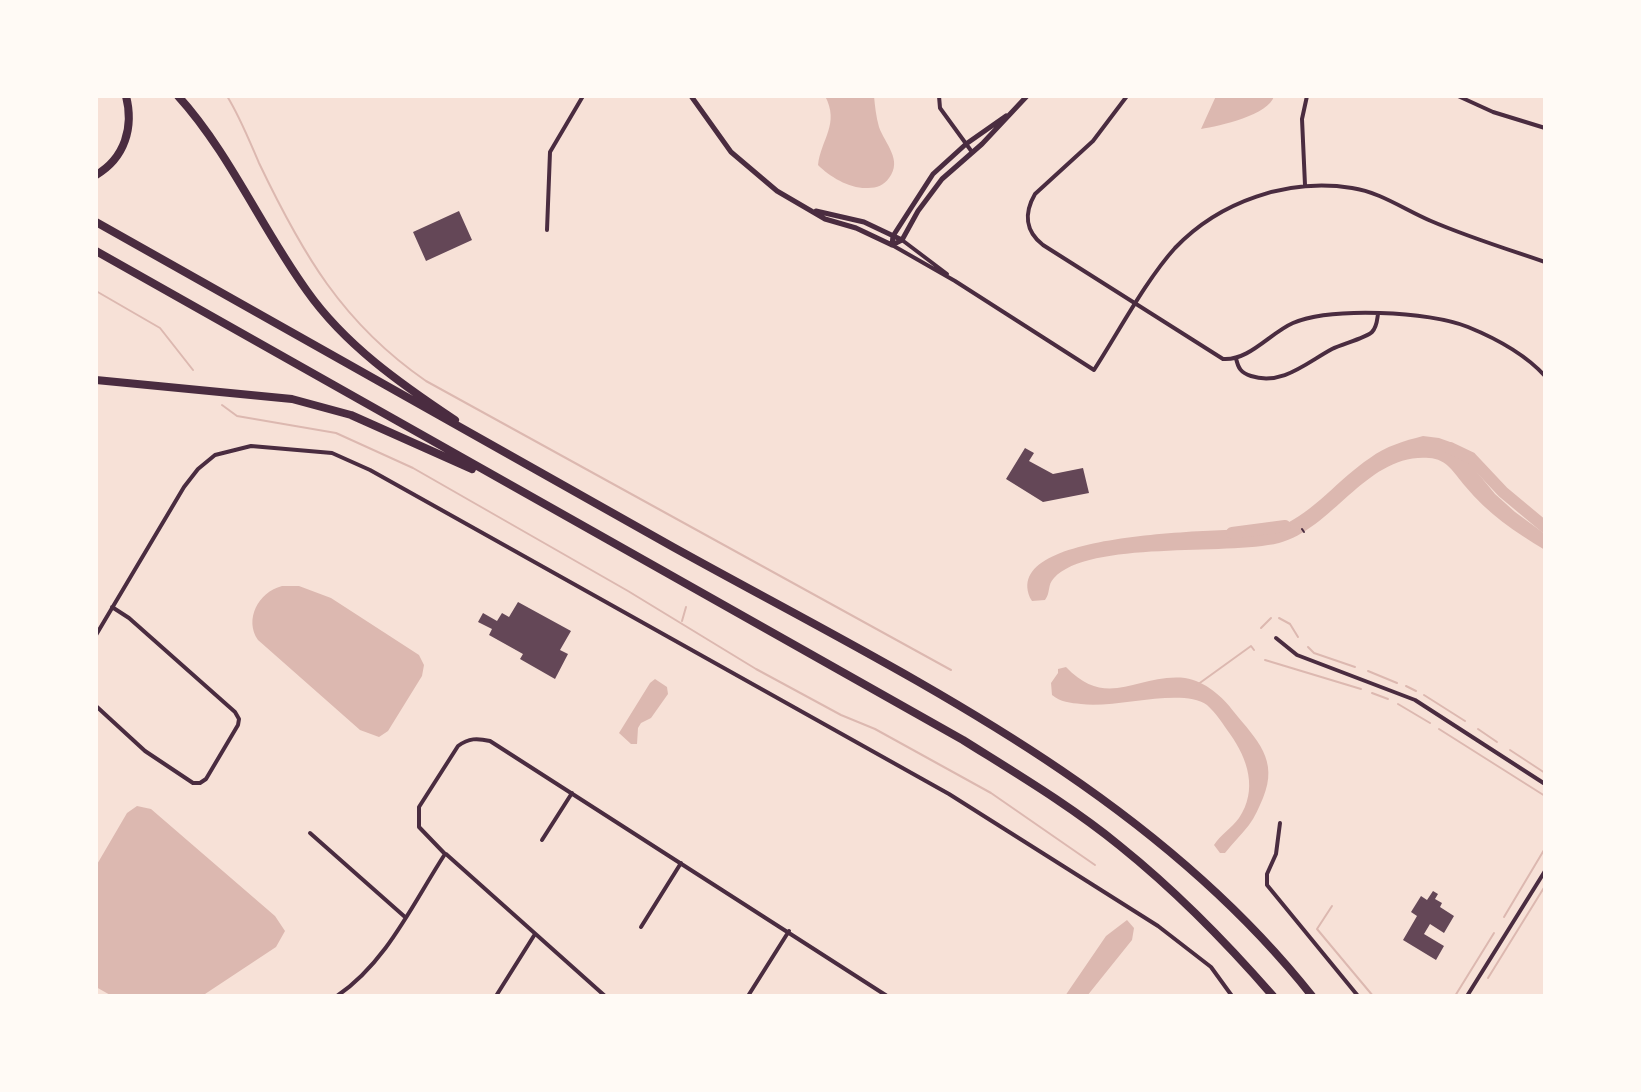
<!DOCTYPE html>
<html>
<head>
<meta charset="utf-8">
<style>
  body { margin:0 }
  #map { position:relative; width:1641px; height:1092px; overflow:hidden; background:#f7e1d7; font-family:"Nunito Sans",sans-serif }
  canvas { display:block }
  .frame { position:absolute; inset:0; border:98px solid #fffaf5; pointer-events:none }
</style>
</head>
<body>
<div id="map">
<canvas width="1641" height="1092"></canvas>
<div class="frame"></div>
</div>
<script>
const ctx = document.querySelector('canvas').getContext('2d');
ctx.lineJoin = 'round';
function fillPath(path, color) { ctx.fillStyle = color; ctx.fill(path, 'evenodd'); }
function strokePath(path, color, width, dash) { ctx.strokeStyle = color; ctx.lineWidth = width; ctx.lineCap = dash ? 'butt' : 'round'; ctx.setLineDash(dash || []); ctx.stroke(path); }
fillPath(new Path2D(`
  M825 96H874C875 106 876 117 879 127 885 144 903 160 889 178 884 185 877 188 868 188 850 189 830 177 818 165 821 139 840 124 825 96Z
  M1216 96H1274C1269 115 1220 126 1201 129Z
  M1423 436 1439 438 1453 443 1495 494 1515 512 1545 534V550C1515 532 1488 514 1465 486 1454 473 1447 459 1429 458 1367 453 1333 529 1279 543 1226 556 1089 540 1054 578 1047 585 1051 592 1045 600L1032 601C992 526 1243 532 1279 527 1315 512 1338 479 1370 458 1386 446 1404 441 1423 436Z
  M282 586H299L331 598 419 655 424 665 422 676 388 731 379 737 360 730 258 640C244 620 258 592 282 586Z
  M1066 667C1108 711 1137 673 1185 678 1205 681 1223 697 1234 712 1257 740 1279 760 1263 798 1259 807 1255 817 1249 825 1241 835 1233 843 1225 853H1220L1214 845C1220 835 1232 828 1239 818 1258 790 1248 759 1230 734 1223 724 1216 713 1207 705 1181 687 1116 709 1081 704 1071 703 1060 702 1052 695L1051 683 1058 673V669Z
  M655 679 667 687 668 694 651 718 641 723 638 728 637 744H631L619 733 650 683Z
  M137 806 151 809 275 916 285 931 276 947 202 996H112L96 987V866L127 813Z
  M1127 920 1134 928 1132 940 1087 996H1065L1106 936Z`), '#dcb8b0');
strokePath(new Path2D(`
  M227 96C240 117 249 140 259 163 302 253 342 323 426 381L951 670
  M96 291 160 328 193 370
  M222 405 237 416 336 433 413 468 628 591 756 669 841 715 875 729 991 793 1095 865
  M1279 618 1290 624 1298 637
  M682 621 686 607
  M1261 628 1271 618
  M1308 647 1314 653 1355 667
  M1265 660 1361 689
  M1368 671 1397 683
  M1197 685 1251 646 1254 650
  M1406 686 1416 691
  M1372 693 1388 699
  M1424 695 1465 721
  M1398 704 1430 723
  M1439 729 1545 796
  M1478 729 1497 742
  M1510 750 1545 773
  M1332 906 1317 929 1373 996
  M1504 917 1544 850
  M1488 978 1545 886
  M1455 996 1494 933`), '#dcb8b0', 2);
strokePath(new Path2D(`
  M1450 448 1471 458 1503 492 1545 527
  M1232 533 1285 526`), '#dcb8b0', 12);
fillPath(new Path2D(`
  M459 211 472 240 426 261 413 232Z
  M1025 448 1034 453 1029 461 1053 474 1083 468 1089 493 1043 502 1006 479Z
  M518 602 571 631 560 650 568 654 555 679 520 659 523 654 489 635 492 629 478 622 483 613 497 621 502 613 509 617Z
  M1433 891 1438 894 1435 899 1442 903 1440 907 1454 916 1444 933 1430 924 1424 934 1444 946 1436 960 1403 940 1417 916 1411 912 1421 896 1427 900Z`), '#644757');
strokePath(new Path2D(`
  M1302 529 1304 532`), '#4a2c40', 2);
strokePath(new Path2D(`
  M939 96 940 108 972 152
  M1127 96 1093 141 1035 194C1024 213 1025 231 1043 245L1223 359C1249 361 1270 333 1293 323 1331 307 1429 311 1468 327 1495 338 1525 354 1545 376
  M1458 96 1493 112 1545 128
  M1305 185 1302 119 1307 96
  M547 230 550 152 583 96
  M902 240 947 274
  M892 245 955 281 1094 370C1118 333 1146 280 1175 248 1220 201 1288 178 1352 188 1380 192 1405 210 1431 221 1468 237 1507 249 1545 262
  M1236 358C1238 368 1241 373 1251 376 1282 386 1306 363 1332 349 1342 344 1366 338 1372 332 1377 327 1377 320 1378 314
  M96 635 184 487 198 469 215 455 251 446 332 453 370 470 949 794 1158 926 1211 967 1232 996
  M1276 638 1297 655 1415 700 1545 784
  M96 706 145 751 193 783H200L206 779 238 725 239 719 235 712 129 618 112 607
  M1280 823 1276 854 1267 874V885L1358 996
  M310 833 405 917
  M542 840 572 793
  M446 854 605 996
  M641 927 681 863
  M337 996C387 962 413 903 445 854L419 827V807L458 746C469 738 477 738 490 741L887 996
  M496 996 535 934
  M748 996 789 931
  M1467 996 1545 871`), '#4a2c40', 4);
strokePath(new Path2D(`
  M691 96 731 152 777 191 825 219 856 228 892 245
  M816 211 864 222 902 240
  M892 245 902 240 918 211 942 179 982 144 1027 96
  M892 245 893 236 933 174 966 144 1006 116`), '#4a2c40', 5);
strokePath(new Path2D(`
  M178 96C229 152 262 229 307 291 345 345 401 384 455 420
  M96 175C125 158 134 127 126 96
  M96 222C288 331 480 440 673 547 900 673 1147 787 1312 996
  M96 251 963 740C1017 774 1071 806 1120 846 1176 891 1226 942 1273 996
  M96 380 292 399 351 415 472 469`), '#4a2c40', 8);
</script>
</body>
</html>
